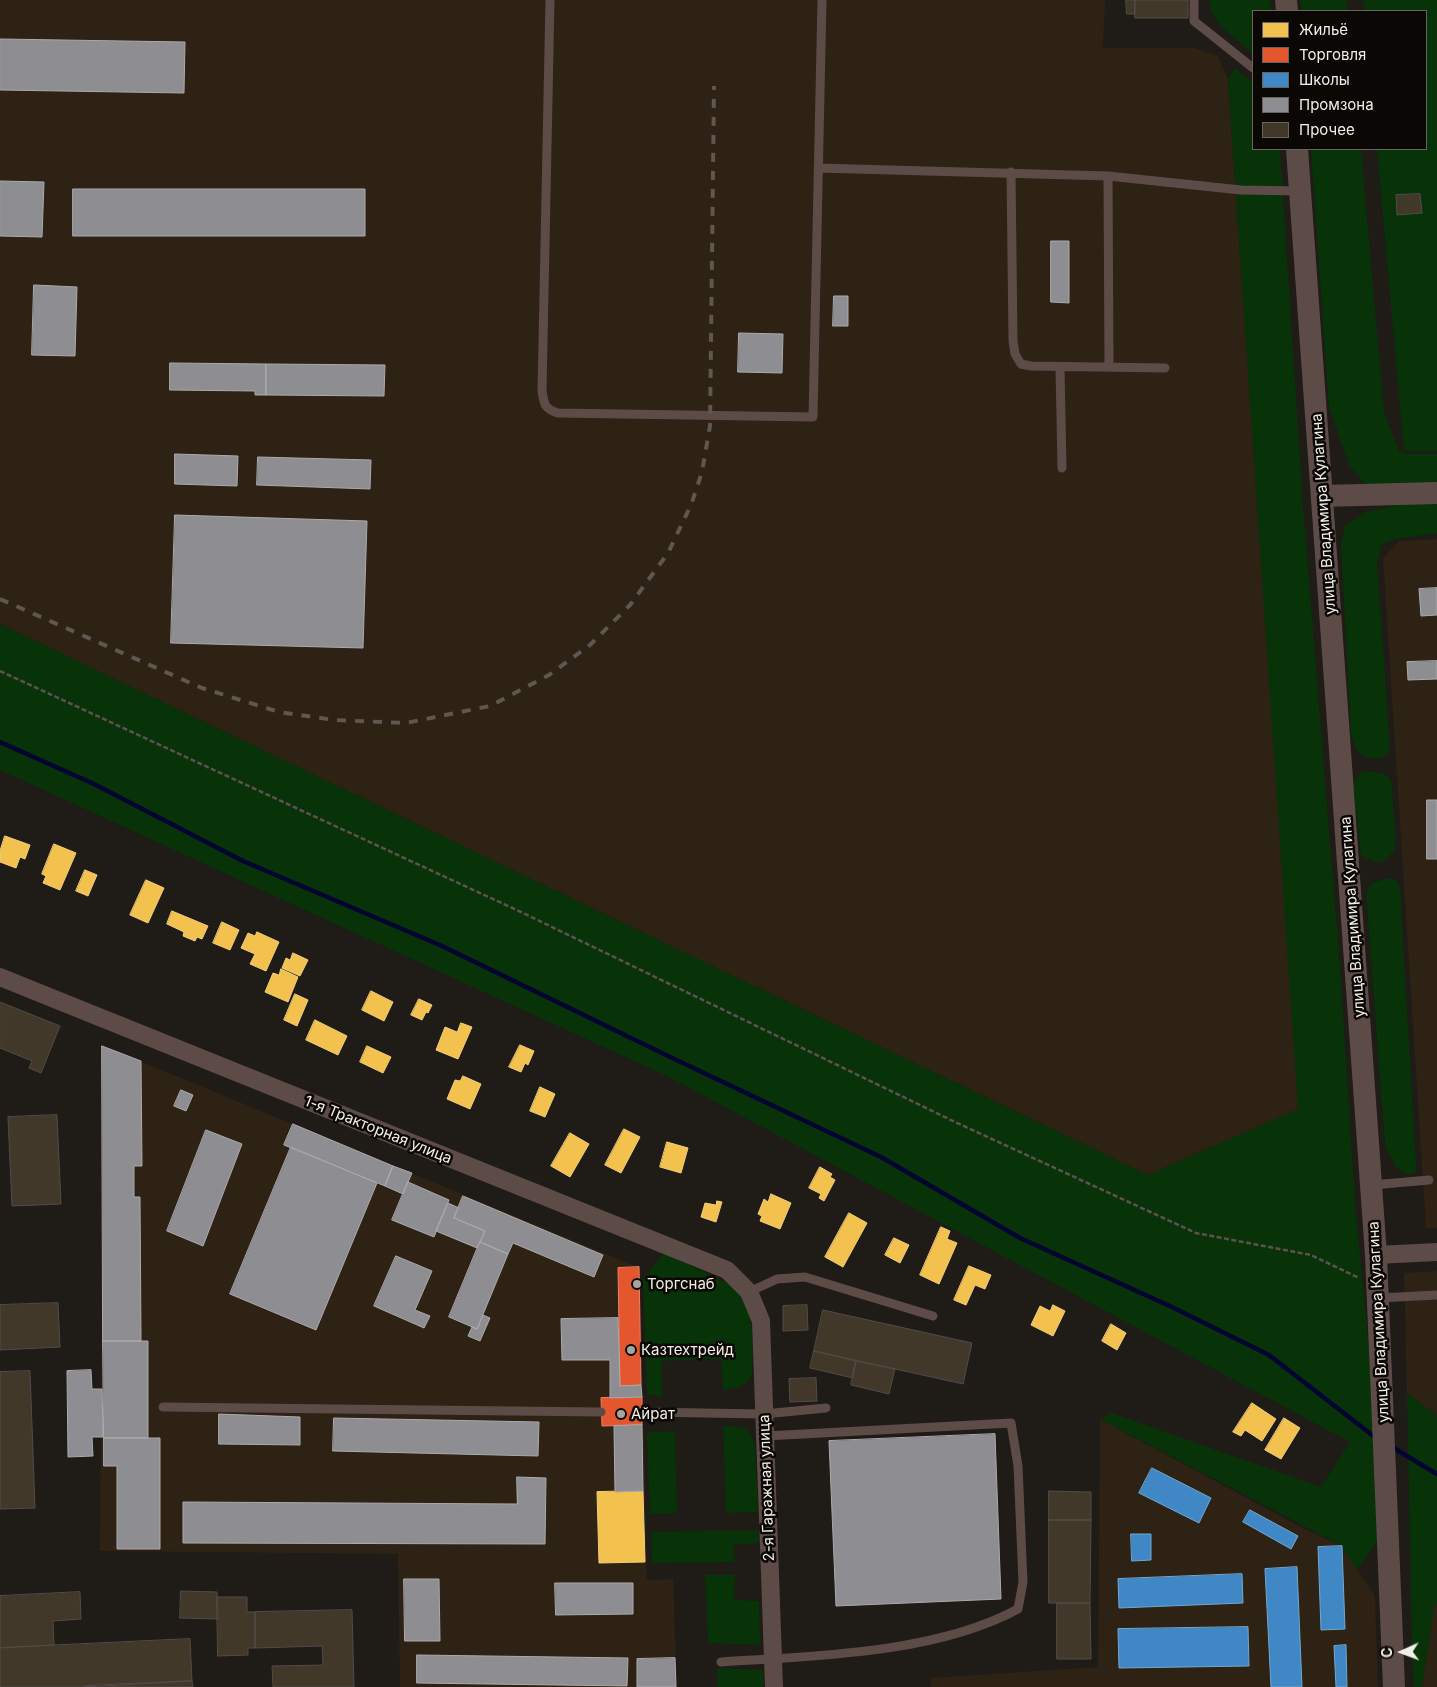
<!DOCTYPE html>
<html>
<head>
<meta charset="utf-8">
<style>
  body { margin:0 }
  #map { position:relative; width:1437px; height:1687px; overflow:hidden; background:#1f1b16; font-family:Inter,sans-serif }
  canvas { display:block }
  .legend { position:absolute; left:1252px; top:10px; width:175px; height:140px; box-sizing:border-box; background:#0a0704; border:1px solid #67635f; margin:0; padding:6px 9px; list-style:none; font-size:15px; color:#f3eee7 }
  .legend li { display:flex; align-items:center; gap:10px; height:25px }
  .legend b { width:25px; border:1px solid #67635f }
  .north { position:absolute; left:1377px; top:1627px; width:50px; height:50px; -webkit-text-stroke:4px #0a0704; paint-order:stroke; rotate:268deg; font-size:14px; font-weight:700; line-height:20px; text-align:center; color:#f3eee7 }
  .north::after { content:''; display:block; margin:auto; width:18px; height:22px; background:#f3eee7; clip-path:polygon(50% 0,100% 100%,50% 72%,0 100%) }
</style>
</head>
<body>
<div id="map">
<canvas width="1437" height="1687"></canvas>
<ul class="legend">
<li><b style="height:14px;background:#f2c14e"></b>Жильё</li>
<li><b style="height:14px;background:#e4572e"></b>Торговля</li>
<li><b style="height:14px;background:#3f88c5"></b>Школы</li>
<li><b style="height:14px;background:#8d8d92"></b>Промзона</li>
<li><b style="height:14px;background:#423829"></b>Прочее</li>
</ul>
<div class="north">С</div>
</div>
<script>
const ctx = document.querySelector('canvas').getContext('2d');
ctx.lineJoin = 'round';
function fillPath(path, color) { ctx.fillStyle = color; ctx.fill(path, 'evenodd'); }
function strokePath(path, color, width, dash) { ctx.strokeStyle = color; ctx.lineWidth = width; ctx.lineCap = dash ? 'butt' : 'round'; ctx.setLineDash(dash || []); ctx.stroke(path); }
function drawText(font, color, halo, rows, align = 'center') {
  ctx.font = font + ' Inter,sans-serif'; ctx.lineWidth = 5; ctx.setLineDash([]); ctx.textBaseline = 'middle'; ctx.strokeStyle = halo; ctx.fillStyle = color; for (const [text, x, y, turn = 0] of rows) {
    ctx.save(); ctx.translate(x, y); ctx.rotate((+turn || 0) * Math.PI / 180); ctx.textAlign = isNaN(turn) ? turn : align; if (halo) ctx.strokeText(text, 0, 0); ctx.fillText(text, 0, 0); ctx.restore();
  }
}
fillPath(new Path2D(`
  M0 0H1105L1103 48H1194L1218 56 1228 79 1299 1109 1148 1175 0 624Z
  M1437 539V1228H1426L1383 558 1399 541Z
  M104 1046 640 1268 647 1580 673 1579 677 1687H400L398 1554 100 1551Z
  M1437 1271V1416L1407 1393 1404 1273Z
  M1100 1419 1301 1527 1342 1546 1375 1596 1378 1687H931L930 1678 1098 1667Z
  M1437 1603V1687H1422L1434 1605Z`), '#2d2214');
fillPath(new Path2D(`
  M1209 0H1270L1271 11H1253V53C1237 39 1210 24 1209 0Z
  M1300 0H1347L1348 11H1301Z
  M1363 0H1437V451H1404L1377 149H1426V11H1364Z
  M1235 68 1253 83V149H1280L1303 506 1340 966 1355 1202 1373 1394 1380 1538 1357 1570 1342 1546 1100 1419 1112 1413 1321 1487 1350 1442 669 1077 0 770V624L1148 1175 1298 1109 1228 79Z
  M1311 149H1361L1384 412 1399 451 1409 454H1437V487L1381 488 1365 484 1349 465 1329 407Z
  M1437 502V533L1396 539 1382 544 1377 562 1390 746 1388 754C1377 761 1366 760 1357 750 1354 746 1353 739 1351 734L1341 545 1345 526 1365 512 1409 503Z
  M1362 771 1383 773 1391 779 1396 839 1394 851 1382 863 1372 861 1361 855 1353 785Z
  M1389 878 1396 880 1400 888 1416 1166 1415 1173 1407 1175 1396 1167 1385 1145 1366 893 1372 883Z
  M664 1253 730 1284 742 1296 749 1309 753 1340 752 1372 749 1381 738 1388 723 1390 721 1359 662 1361V1396L647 1395 643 1279Z
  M1407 1393 1437 1416V1603L1434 1606 1422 1687H1414L1412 1654Z
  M723 1426H736L744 1428 751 1435 755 1445 758 1512 726 1513Z
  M675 1431 677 1513 650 1514 647 1432Z
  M758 1530V1543L734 1545 735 1562 652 1563 651 1532Z
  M705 1575H735L734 1600 759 1601 760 1645 708 1643Z
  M717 1668 763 1670V1687H717Z`), '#083208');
const homes = new Path2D(`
  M5 836 30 845 25 859 20 857 16 868 0 862V851Z
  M54 844 76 853 60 890 43 883 46 876 42 874Z
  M85 870 97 875 88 896 76 891Z
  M146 880 164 888 148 923 130 915Z
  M172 911 208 926 202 939 197 937 195 941 183 936 184 932 167 924Z
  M222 922 239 930 230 950 213 943Z
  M257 932 279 942 266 971 250 964 255 954 241 948 248 933 255 936Z
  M293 953 308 960 300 976 282 968 286 958 290 960Z
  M281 969 298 977 288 1002 265 992 273 973 279 975Z
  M371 991 393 1002 384 1021 362 1010Z
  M295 994 308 1000 297 1026 284 1020Z
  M419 999 432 1005 428 1013 426 1012 422 1020 411 1015Z
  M315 1020 347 1036 338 1055 306 1040Z
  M461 1023 472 1027 458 1059 436 1050 445 1027 457 1032Z
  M520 1045 534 1051 528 1065 525 1063 521 1072 509 1067Z
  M367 1046 391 1057 383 1073 360 1062Z
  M463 1076 481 1084 470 1109 447 1099 455 1080 460 1081Z
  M540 1087 555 1094 545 1117 530 1111Z
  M624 1129 640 1137 621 1173 605 1165Z
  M570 1133 589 1144 570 1177 551 1166Z
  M667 1142 688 1148 681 1173 660 1167Z
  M820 1167 832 1174 830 1177 835 1180 824 1201 819 1198 821 1194 809 1188Z
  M771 1194 791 1203 780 1229 760 1221 762 1216 758 1214 764 1199 768 1202Z
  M717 1201 722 1202 716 1222 701 1217 705 1203 716 1205Z
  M849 1213 867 1223 843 1267 825 1257Z
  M941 1227 950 1231 947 1239 957 1243 939 1284 920 1275Z
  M894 1238 909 1245 900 1263 885 1255Z
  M969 1266 991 1275 985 1289 975 1285 966 1305 954 1300Z
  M1053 1305 1065 1311 1053 1336 1031 1325 1040 1306 1050 1311Z
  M1111 1324 1126 1333 1117 1350 1102 1341Z
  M1252 1403 1276 1419 1262 1441 1245 1430 1241 1436 1233 1432Z
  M1284 1418 1300 1428 1281 1459 1265 1450Z
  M643 1491 645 1562 599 1563 597 1492Z`);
fillPath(homes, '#f2c14e');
strokePath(homes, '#f2ce7c', 1);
const shops = new Path2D(`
  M639 1267 641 1385 620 1386 618 1268Z
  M642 1397V1425L602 1426 601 1398Z`);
fillPath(shops, '#e4572e');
strokePath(shops, '#e88466', 1);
const schools = new Path2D(`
  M1152 1468 1211 1498 1199 1523 1139 1493Z
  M1250 1510 1298 1536 1291 1549 1243 1522Z
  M1131 1534H1151V1560L1132 1561Z
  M1342 1546 1345 1629 1321 1630 1318 1547Z
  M1297 1567 1302 1687H1271L1265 1569Z
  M1242 1574 1243 1603 1119 1608 1118 1579Z
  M1248 1627 1249 1666 1119 1668 1118 1629Z
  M1346 1645 1347 1687H1336L1334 1646Z`);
fillPath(schools, '#3f88c5');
strokePath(schools, '#75a7cf', 1);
const industry = new Path2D(`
  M0 39 185 42 184 93 0 90Z
  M0 181 44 182 42 237 0 236Z
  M73 189H365V236H73Z
  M1051 241H1069V303L1051 302Z
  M34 285 77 287 75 356 32 355Z
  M834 296H848V326H833Z
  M739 333 783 334 782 373 738 372Z
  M170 363 266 364V395H255V391L170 390Z
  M266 364 385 365 384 396 266 395Z
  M175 454 238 456 237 486 175 484Z
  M258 457 371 460 370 489 257 485Z
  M175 515 367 521 363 648 171 643Z
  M1437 588V615L1421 616 1419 589Z
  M1437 661V679L1408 680 1407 662Z
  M1427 800H1437V859H1427Z
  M102 1046 141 1061 142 1166H134V1197H140L141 1341H103Z
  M181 1090 193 1095 186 1111 174 1106Z
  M293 1124 393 1166 385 1186 284 1145Z
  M206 1130 242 1144 203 1246 167 1231Z
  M291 1147 377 1183 316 1330 230 1294Z
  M393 1166 412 1173 403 1194 385 1186Z
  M408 1182 449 1200 434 1237 392 1220Z
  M463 1196 603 1255 594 1277 513 1243 508 1254 480 1242 485 1231 454 1218Z
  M448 1203 459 1208 454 1218 485 1231 477 1248 436 1231Z
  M480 1242 508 1254 477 1329 449 1317Z
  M396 1256 432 1271 415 1310 430 1316 424 1328 374 1306Z
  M483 1315 490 1318 480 1341 468 1336 472 1327 477 1329Z
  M618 1318 620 1386 641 1385 642 1397 610 1398V1360H562L561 1319Z
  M103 1341H148V1438H104Z
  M91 1370 92 1389H102L103 1437H92L93 1456 68 1457 67 1371Z
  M219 1414 300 1417V1445L219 1444Z
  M334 1418 539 1422 538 1456 333 1451Z
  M642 1425 643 1491 615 1492 614 1426Z
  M995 1434 1001 1599 836 1606 829 1441Z
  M104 1438H160V1549H117V1466H104Z
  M517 1477 546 1478 545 1544 183 1543V1502L517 1504Z
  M404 1579H439L440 1641H405Z
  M555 1583H633V1614L556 1615Z
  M417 1655 628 1658 627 1686 417 1683Z
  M675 1658 676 1687H637V1659Z`);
fillPath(industry, '#8d8d92');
strokePath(industry, '#acaaac', 1);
strokePath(new Path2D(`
  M0 742 94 784 243 861 442 946 666 1055 881 1157 1020 1238 1172 1307 1269 1355 1376 1438
  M1392 1447 1437 1474`), '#030431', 4.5);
const building = new Path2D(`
  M1126 0H1135V14H1127Z
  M1135 0H1188V18H1135Z
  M1420 194 1422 213 1397 215 1396 195Z
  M0 1002 60 1026 41 1073 29 1068 32 1061 0 1048Z
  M57 1115 61 1204 12 1206 8 1117Z
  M58 1303 60 1347 0 1350V1305Z
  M807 1305 808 1330 783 1331V1306Z
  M823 1310 972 1343 963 1384 814 1351Z
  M814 1351 856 1361 853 1378 810 1368Z
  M856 1361 895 1369 889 1394 851 1385Z
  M30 1371 35 1508 0 1509V1372Z
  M816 1378 817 1401 790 1402 789 1379Z
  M1049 1491 1091 1492V1520H1049Z
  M1049 1520H1091L1090 1603H1049Z
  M181 1591 217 1592 218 1619 180 1618Z
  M80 1592 81 1619 53 1621 54 1645 0 1648V1596Z
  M217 1597H247V1612H255V1648H248V1655L218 1656Z
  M1057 1603H1090L1091 1659H1057Z
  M352 1610 354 1687H273L272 1666 323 1665 322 1646 255 1648V1612Z
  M190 1639 192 1681 85 1687H0V1648Z
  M192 1681 193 1687H85V1686Z`);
fillPath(building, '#423829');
strokePath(building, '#504c49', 1);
strokePath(new Path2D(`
  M0 671 521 912 955 1122 1196 1233 1311 1255 1359 1278`), '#5e5250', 2.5, [5, 2.5]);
strokePath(new Path2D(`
  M550 0 542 391C544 405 545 409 558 413L813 417 822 0
  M1194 0V21L1253 68
  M818 168 1108 176 1241 190 1300 191
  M1011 172 1013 341 1015 354 1021 364 1031 366 1165 368
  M1108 176 1109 367
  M1060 367 1062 468
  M1372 1185 1429 1180
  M749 1292 777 1279 805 1277 933 1316
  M1378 1298 1437 1295
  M163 1407 601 1412
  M643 1412 764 1414 826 1408
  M721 1662C813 1656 935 1654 1018 1609L1023 1582 1018 1466 1011 1423 765 1436`), '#5d4b48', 9);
strokePath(new Path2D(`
  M0 977 727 1270 749 1292 761 1321 774 1687
  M1376 1255 1437 1252`), '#5d4b48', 18);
strokePath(new Path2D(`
  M1286 0 1287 11
  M1297 149 1376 1255 1394 1687
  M1323 496 1437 493`), '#5d4b48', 22);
strokePath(new Path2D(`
  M0 599 202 688 279 712 334 720 406 723 490 706 549 675 590 645 630 605 668 553 691 505 702 472 710 426 714 86`), '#605652', 4, [9, 9]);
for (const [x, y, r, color] of [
  [637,1284,5,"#a9a49e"],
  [631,1350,5,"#a9a49e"],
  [621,1414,5,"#a9a49e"]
]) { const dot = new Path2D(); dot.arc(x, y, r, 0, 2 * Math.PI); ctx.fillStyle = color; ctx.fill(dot); strokePath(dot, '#0a0704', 2); }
drawText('15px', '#f3eee7', '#0a0704', [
  ["улица Владимира Кулагина",1324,514,-94],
  ["улица Владимира Кулагина",1353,917,-94],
  ["1-я Тракторная улица",378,1130,22],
  ["улица Владимира Кулагина",1379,1322,-93],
  ["2-я Гаражная улица",767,1488,-92]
]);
drawText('15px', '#f3eee7', '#0a0704', [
  ["Торгснаб",647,1284],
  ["Казтехтрейд",641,1350],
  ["Айрат",631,1414]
], 'left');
</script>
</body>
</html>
